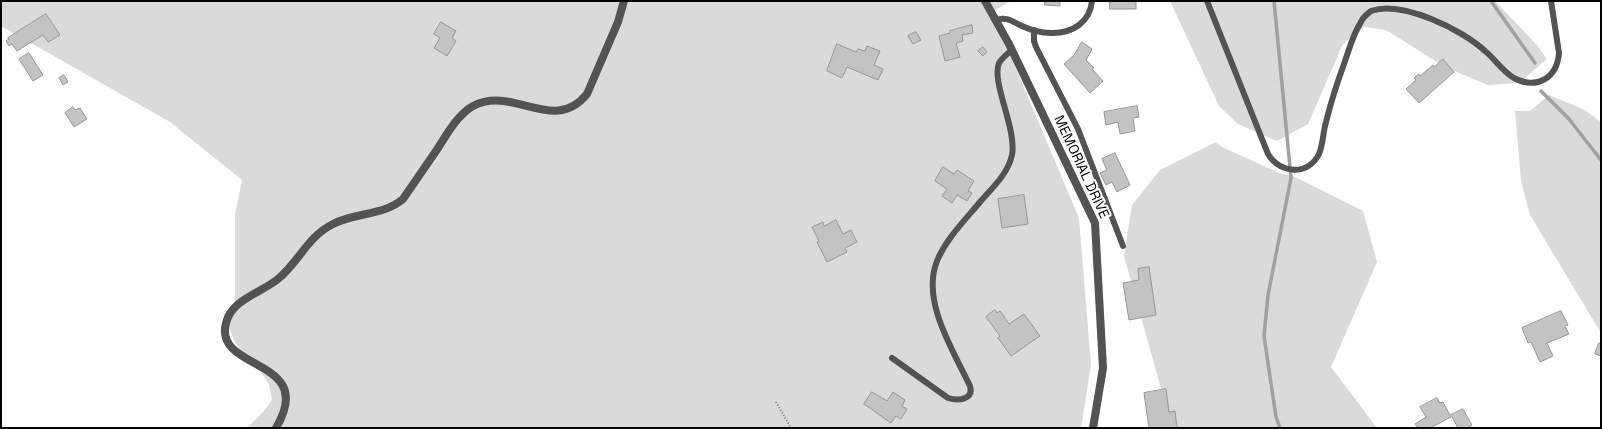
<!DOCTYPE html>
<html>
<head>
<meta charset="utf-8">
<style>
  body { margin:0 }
  #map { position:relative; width:1602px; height:429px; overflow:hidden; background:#fff; font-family:"Space Grotesk",sans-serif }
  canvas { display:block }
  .frame { position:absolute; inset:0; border:2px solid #000; pointer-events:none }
</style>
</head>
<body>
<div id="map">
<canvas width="1602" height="429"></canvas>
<div class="frame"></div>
</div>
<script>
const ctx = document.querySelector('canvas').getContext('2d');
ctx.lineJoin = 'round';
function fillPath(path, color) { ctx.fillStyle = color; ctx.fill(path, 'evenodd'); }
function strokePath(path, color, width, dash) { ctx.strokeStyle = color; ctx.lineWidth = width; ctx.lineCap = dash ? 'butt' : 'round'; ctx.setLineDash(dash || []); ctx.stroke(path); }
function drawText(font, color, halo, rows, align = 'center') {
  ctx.font = font + ' "Space Grotesk",sans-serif'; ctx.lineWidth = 4; ctx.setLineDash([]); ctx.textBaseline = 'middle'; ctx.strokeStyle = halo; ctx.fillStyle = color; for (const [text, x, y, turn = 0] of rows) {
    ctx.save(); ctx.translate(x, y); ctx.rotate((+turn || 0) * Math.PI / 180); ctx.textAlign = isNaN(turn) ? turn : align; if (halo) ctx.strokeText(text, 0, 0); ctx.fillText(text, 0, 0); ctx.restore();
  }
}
fillPath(new Path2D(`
  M1 1H1011L992 12 1079 218 1091 365 1081 428H247L263 412 272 400 269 384 252 358 243 353 235 342 223 314 235 306V215L242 180 170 122 1 26Z
  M1170 1H1495L1537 45 1547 59 1519 83 1488 85 1445 67 1386 30 1365 27 1343 44 1308 124 1277 141 1238 124 1219 106Z
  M1549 95 1585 110 1601 122V333L1530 215 1521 181 1515 111H1530Z
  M1216 142 1222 147 1279 173 1293 176 1363 211 1377 262 1331 367 1377 428H1400H1172L1124 256 1132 205 1160 170Z`), '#dadada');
strokePath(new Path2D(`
  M1274 1 1291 178 1268 295 1264 336 1276 417 1280 428
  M1491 1 1535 63
  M1541 91 1569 119 1601 160`), '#a1a1a1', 3.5);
const building = new Path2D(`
  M1045 1H1060V6L1045 5Z
  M1110 1H1136V9H1110Z
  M46 14 60 35 48 42 43 35 17 51 12 44 9 46 6 41 9 39 8 38Z
  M441 22 456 31 452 38 456 41 447 56 434 48 440 38 434 34Z
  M972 25 973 33 962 35 963 41 956 43 960 57 945 61 939 36 950 33V31Z
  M916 32 921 40 913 44 908 36Z
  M1082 42 1092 49 1086 60 1094 68 1092 69 1103 81 1090 93 1064 64 1074 55Z
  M837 44 856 52 858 49 865 51 867 46 880 51 874 65 883 69 878 80 847 67 842 78 827 71Z
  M983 47 987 52 983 56 978 51Z
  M29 53 43 75 33 81 19 59Z
  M1443 59 1454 72 1419 103 1406 89 1416 80 1414 78 1419 74 1420 76 1433 65 1434 67Z
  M64 75 68 82 63 85 59 78Z
  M1137 106 1139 117 1133 118 1135 131 1120 134 1118 122 1106 125 1104 112Z
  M73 107 75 110 80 108 87 119 74 127 65 113Z
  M1115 153 1130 185 1117 192 1112 182 1106 185 1100 173 1107 170 1102 159Z
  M943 167 954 174 957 170 974 181 968 191 972 193 967 201 957 195 952 203 942 196 947 189 935 181Z
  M1024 195 1028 224 1002 228 998 199Z
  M836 220 843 234 851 230 857 242 845 248 847 252 827 262 817 242 819 241 812 227 823 222 824 226Z
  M1149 267 1156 315 1129 320 1123 283 1139 280 1138 269Z
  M995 310 997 313 1000 311 1009 324 1024 314 1040 336 1011 356 998 338 1000 336 986 317Z
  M1561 311 1568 325 1565 326 1569 334 1547 343 1553 356 1540 362 1531 342 1528 343 1522 328Z
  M1599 343 1601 344V356L1595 354Z
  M1166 389 1169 412 1175 411 1177 428H1149L1144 393Z
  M872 392 887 401 893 392 905 400 902 406 907 409 901 419 896 416 891 423 864 404Z
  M1437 398 1440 403 1443 402 1451 417 1430 428H1418L1415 424 1426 417 1420 407Z
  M1463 409 1472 425 1467 428H1458L1451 415Z`);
fillPath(building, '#c3c3c3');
strokePath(building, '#979797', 1);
strokePath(new Path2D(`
  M776 402 791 428`), '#757575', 2, [1, 2]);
strokePath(new Path2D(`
  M1207 1 1268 154C1280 174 1308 176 1319 154 1323 145 1323 132 1326 122 1331 102 1337 83 1344 64 1349 50 1353 34 1361 22 1363 17 1367 14 1371 11 1402 0 1463 30 1485 51 1495 59 1502 71 1514 78 1537 90 1557 78 1559 53L1551 1
  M996 20C1006 16 1013 22 1022 26 1039 34 1063 37 1079 25 1087 19 1091 11 1092 1
  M1034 30V41L1036 47 1078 129 1123 246
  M892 358 948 398C958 401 974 400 970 386 953 350 921 301 937 261 946 239 965 220 980 202 992 188 1008 174 1012 155 1017 129 991 82 999 63 1002 58 1007 54 1012 50`), '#535353', 6);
strokePath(new Path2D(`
  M985 1 1009 44 1095 223 1103 368 1093 428
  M276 428C318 357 213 372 226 323 232 299 261 293 278 279 299 262 307 237 333 224 356 212 383 216 403 199 414 183 425 167 436 151 446 136 457 115 473 106 514 85 554 135 587 94L618 22 624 1`), '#535353', 8);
drawText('14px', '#000', '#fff', [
  ["MEMORIAL DRIVE",1081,167,65]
]);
</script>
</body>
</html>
